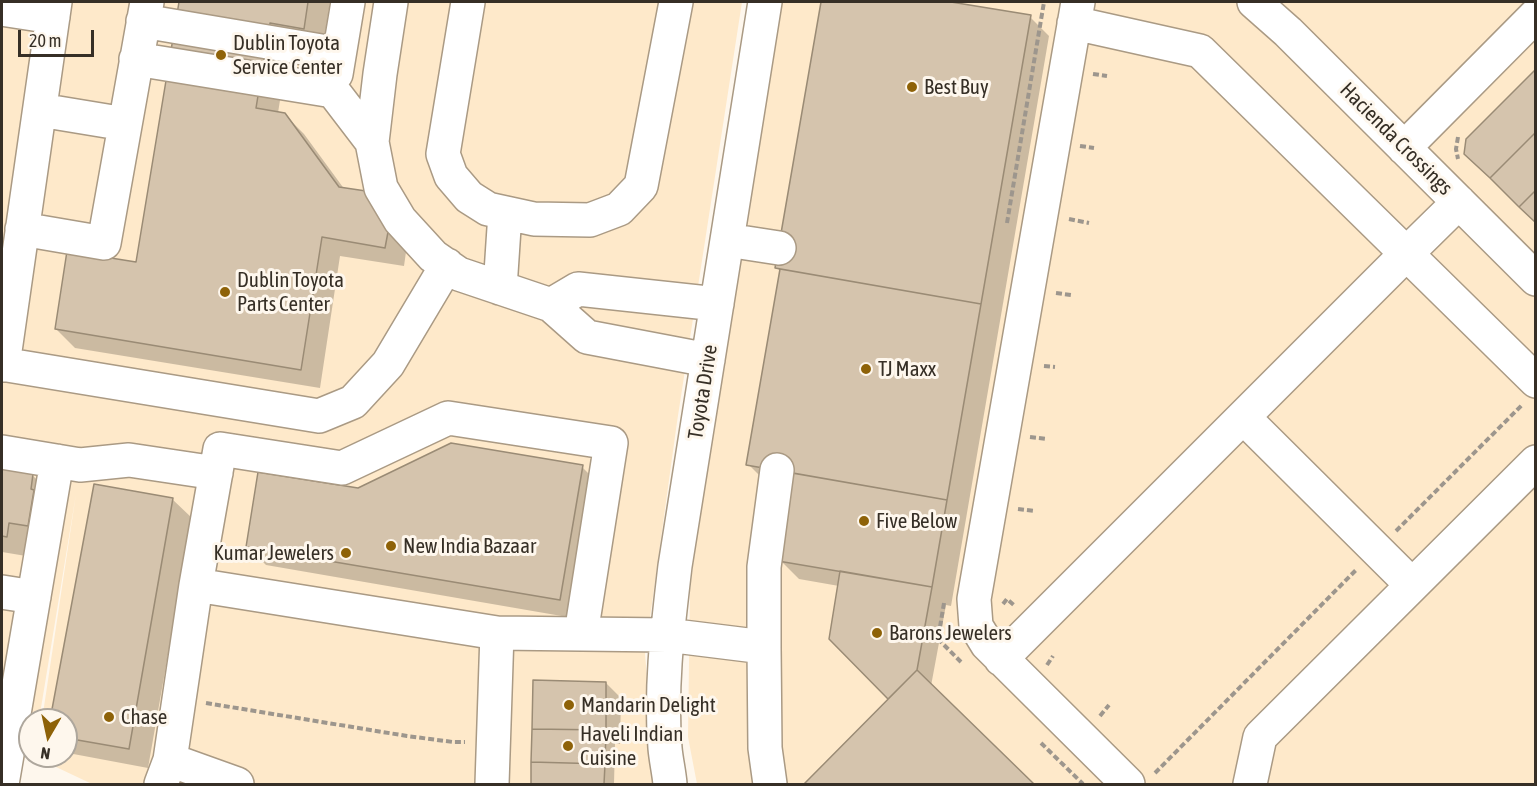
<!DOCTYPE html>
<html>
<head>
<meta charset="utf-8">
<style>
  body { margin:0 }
  #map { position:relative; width:1537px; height:786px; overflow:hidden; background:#fef7ed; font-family:"Asap Condensed",sans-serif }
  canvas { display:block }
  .frame { position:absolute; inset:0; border:3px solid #362f26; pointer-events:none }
  .north { position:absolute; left:18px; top:708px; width:60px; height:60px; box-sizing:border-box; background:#fef7ed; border:2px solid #aea79d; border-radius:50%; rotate:189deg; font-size:16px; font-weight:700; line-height:24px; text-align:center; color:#362f26 }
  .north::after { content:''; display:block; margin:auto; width:21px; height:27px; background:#8e6208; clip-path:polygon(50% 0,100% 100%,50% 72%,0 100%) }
  .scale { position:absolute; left:18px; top:30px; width:76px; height:27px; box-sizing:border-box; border:3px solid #362f26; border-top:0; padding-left:8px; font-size:18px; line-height:21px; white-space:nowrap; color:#362f26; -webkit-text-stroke:4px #fef7ed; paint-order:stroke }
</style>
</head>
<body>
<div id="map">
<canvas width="1537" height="786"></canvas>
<div class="frame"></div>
<div class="north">N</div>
<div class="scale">20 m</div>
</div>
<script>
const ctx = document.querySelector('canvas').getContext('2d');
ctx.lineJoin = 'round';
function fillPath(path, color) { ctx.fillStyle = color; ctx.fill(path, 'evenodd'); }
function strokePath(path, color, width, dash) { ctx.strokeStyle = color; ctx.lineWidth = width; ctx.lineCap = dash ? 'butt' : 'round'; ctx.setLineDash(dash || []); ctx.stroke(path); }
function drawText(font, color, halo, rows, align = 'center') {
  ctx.font = font + ' "Asap Condensed",sans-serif'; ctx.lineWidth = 6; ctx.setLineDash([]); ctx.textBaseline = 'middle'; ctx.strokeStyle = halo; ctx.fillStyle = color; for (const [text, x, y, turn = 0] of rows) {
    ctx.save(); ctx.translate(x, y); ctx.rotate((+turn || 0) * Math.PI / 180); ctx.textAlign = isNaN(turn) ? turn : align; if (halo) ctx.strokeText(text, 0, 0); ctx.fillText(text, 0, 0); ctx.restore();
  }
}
fillPath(new Path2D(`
  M2 2H742L677 422 645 654 656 784H92L37 758V756H66V720H42L76 494 39 720H30V756H33V757L2 748Z
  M774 2H1535V784H697L688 737 690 589 708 449Z`), '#fee9ca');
fillPath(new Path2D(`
  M180 2H330L323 47 289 42 278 113 284 114 304 134 345 190 385 213 406 252 404 266 340 256 320 388 75 348 56 329 138 264Z
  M823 2H943L1030 17 1049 36 951 606 946 605 931 686 1032 784H806L890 699 830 639 839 586 799 579 780 560 767 483 748 464 781 272 777 268 780 248Z
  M2 467 32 475 52 494 26 556 2 552Z
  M582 467 601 486 579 619 266 565 247 546 358 490Z
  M172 499 192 518 148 768 68 753 66 751V720H51Z
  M535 682 606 683 621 698 620 744H615L614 784H532Z`), '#0003');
const building = new Path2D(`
  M179 2H308L304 29 270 23 256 108 285 113 339 187 366 191 388 232 385 248 322 237 301 370 55 329 67 251 136 262Z
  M821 2H951L1031 15 981 304 775 268Z
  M1536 69V132L1490 178 1464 154 1466 139Z
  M1536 132V190L1519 207 1490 178Z
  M1536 190V223L1519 207Z
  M780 269 981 304 947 500 746 465Z
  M451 443 583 465 560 600 246 547 258 472 358 488Z
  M2 465 33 474 31 489 34 490 28 526 9 523 7 537 2 536Z
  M793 473 947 500 932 587 778 561Z
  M94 484 173 498 129 749 66 738V720H50Z
  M840 571 932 587 917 670 888 699 829 639Z
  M917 670 1034 784H804Z
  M533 680 606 682V730L532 729Z
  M532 729 606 730 605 764 531 762Z
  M531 762 605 764 604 784H531Z`);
fillPath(building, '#d5c4ad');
strokePath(building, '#9a8b75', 1.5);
const minor = new Path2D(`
  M391 2 380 74 372 142 381 188 400 220 433 256 459 274 551 305
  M468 2 443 154 451 176 469 197 488 209 534 219 590 220 619 209 641 186 676 2
  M1078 2 974 599 976 626 987 644 1128 784
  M1254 2 1288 32 1536 279
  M2 9 53 17
  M143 21 339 54
  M1074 23 1200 51 1536 381
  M136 59 333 91 372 142
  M336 74 348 2
  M40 110 125 124
  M1404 148 1536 15
  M22 229 104 243 147 2
  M727 240 779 248
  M500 288 505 213
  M708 360 587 337 551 305 578 289 717 304
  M2 364 319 416 353 402 388 364 447 265
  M3 365 55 2
  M1243 417 1412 585
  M2 452 80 465 129 460 216 473
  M196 585 220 449 342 468 448 418 611 443 581 634
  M2 592 34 597
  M764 647 765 748 770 784
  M1001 659 1406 254 1459 202
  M170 760 237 784
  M2 784 57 461
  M161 784 170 760 196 585 497 633 667 635 764 647V567L777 470
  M492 784 497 633
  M670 784C669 772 666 760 665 748 660 687 668 626 675 566L765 2
  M1250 784 1260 737 1536 462`);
strokePath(minor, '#aa9a84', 36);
strokePath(new Path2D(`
  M1093 74 1107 76
  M1458 137 1456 149 1458 159
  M1080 146 1094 148
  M1069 219 1089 223
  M1007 223 1044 2
  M1056 293 1071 295
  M1044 366 1055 367
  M1030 437 1047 439
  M1018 509 1035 511
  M1396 531 1522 405
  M944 603 938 639 962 663
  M1003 604 1007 599 1015 606
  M1047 665 1053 656
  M206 703 407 736 453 742H465
  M1100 716 1109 705
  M1041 743 1083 784
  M1155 773 1356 570`), '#9d968d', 4, [6, 3]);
strokePath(minor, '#fff', 33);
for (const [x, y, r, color] of [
  [221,55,6,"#8e6208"],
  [912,87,6,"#8e6208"],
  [225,292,6,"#8e6208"],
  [866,369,6,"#8e6208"],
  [864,521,6,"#8e6208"],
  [391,546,6,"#8e6208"],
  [346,553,6,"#8e6208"],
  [877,633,6,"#8e6208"],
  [569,705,6,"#8e6208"],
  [109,717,6,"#8e6208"],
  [568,746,6,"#8e6208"]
]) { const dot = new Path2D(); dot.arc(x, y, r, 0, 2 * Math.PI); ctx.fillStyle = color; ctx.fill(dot); strokePath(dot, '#fef7ed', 2); }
drawText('21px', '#362f26', '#fef7ed', [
  ["Dublin Toyota",233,43],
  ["Service Center",233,67],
  ["Best Buy",924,87],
  ["Dublin Toyota",237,280],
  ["Parts Center",237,304],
  ["TJ Maxx",878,369],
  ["Five Below",876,521],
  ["New India Bazaar",403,546],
  ["Kumar Jewelers",334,553,"right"],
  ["Barons Jewelers",889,633],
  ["Mandarin Delight",581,705],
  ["Chase",121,717],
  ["Haveli Indian",580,734],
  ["Cuisine",580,758]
], 'left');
drawText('21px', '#362f26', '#fef7ed', [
  ["Hacienda Crossings",1396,139,45],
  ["Toyota Drive",703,392,-81]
]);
</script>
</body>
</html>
